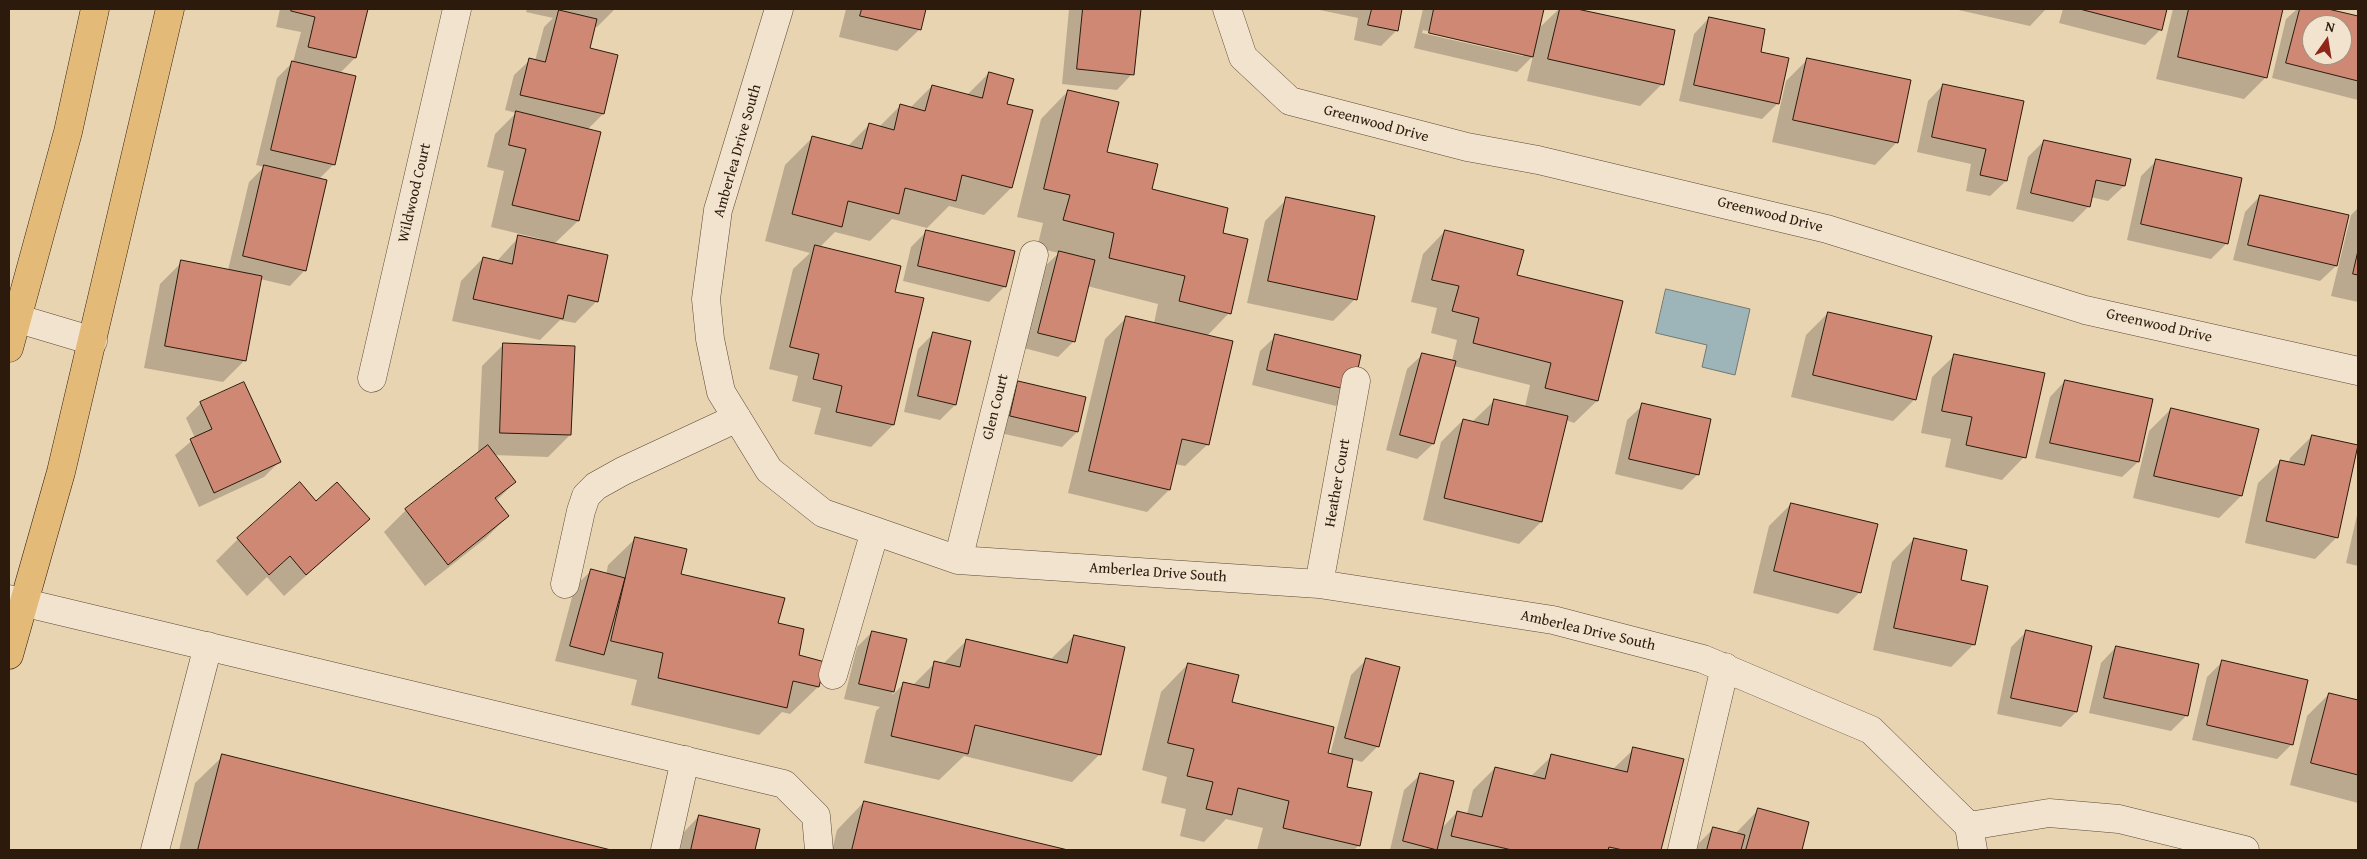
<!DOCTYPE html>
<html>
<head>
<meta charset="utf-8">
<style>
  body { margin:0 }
  #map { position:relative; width:2367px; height:859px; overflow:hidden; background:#e9d4b2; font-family:"Gentium Book Plus",serif }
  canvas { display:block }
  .frame { position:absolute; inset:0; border:10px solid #2c1a0c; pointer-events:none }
  .north { position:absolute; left:2302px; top:15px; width:50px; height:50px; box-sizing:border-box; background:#f1e3cd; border:1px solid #a29380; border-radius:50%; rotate:13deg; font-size:14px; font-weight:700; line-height:20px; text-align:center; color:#2c1a0c }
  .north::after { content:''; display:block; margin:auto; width:18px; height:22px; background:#8f2418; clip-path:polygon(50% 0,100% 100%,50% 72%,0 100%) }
</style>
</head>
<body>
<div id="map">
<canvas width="2367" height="859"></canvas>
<div class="frame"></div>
<div class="north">N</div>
</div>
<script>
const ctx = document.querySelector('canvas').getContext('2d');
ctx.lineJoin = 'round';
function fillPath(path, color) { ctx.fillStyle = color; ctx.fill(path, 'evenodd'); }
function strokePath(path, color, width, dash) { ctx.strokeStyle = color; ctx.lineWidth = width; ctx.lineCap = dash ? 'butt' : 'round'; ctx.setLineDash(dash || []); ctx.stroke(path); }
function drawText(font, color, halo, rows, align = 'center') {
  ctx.font = font + ' "Gentium Book Plus",serif'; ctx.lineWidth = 4; ctx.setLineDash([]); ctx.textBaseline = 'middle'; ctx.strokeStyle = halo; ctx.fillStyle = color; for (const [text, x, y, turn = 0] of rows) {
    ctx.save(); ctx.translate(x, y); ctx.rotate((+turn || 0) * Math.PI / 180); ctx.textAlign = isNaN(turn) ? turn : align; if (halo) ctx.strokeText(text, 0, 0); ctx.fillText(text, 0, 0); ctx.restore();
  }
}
const water = new Path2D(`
  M1666 289 1750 309 1735 375 1702 367 1707 345 1656 333Z`);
fillPath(water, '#9db5b8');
strokePath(water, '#707773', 1);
fillPath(new Path2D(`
  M280 9H367L355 58 339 74 334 164 318 180 305 270 290 286 260 279 245 360 223 382 144 368 160 284 182 262 228 270 249 182 264 167 256 165 277 78 293 62 301 32 276 27Z
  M527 9H615L597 27H594L588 49 603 114 587 130 578 221 554 244 597 301 575 323 560 320 540 340 452 321 461 281 483 258 496 262 519 237 540 241 541 239 491 227 504 171 487 167 495 134 516 113 505 110 514 75 530 60 535 61 544 27 553 18 526 12Z
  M846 9H924L920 29 897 51 839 37Z
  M1069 9H1139L1132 74 1117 90 1062 84Z
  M1315 9H1401L1396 31 1381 46 1354 40 1358 18Z
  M1423 9H1543L1538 29 1559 9H1571L1673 31 1662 84 1640 106 1527 81 1533 56 1517 72 1414 48ZM1423 30 1523 53V56L1422 33Z
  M1954 9H2046L2030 26Z
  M2063 9H2166L2161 29 2145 45 2059 23Z
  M2173 9H2282L2266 77 2244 99 2156 79Z
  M2297 9H2323L2358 17V100L2272 78 2286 19ZM2312 25H2342V55H2312Z
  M1709 18 1759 53 1778 103 1762 119 1679 101 1694 34Z
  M1808 59 1897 142 1875 165 1772 142 1786 81Z
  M989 73 1006 105 1031 111 1011 188 984 215 949 206 927 228 892 219 870 241 835 232 819 248 894 293 893 425 871 447 814 434 821 408 792 401 798 376 769 369 793 269 810 253 765 241 785 165 812 138 847 147 869 125 879 127 900 106 910 108 932 86 967 95Z
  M1943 85 2023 102 2006 181 1990 196 1966 191 1971 164 1917 152 1928 101Z
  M1068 91 1105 153 1151 190 1221 234 1229 313 1207 336 1208 444 1185 466 1175 464 1169 490 1147 512 1068 493 1105 339 1127 317 1154 323 1158 304 1087 286 1074 341 1058 357 1024 348 1044 267 1059 253 1037 248 1043 223 1017 217 1041 119Z
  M2044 141 2124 186 2108 201 2091 197 2089 206 2073 222 2016 209 2028 157Z
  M2156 161 2227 243 2211 259 2127 240 2141 176Z
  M2260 196 2347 216 2336 266 2320 281 2233 260 2245 212Z
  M1287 199 1355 299 1333 321 1247 303 1265 221Z
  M2358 208V302L2331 296 2351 215Z
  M927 231 1005 286 989 302 903 281 911 247Z
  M1445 231 1516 276 1597 401 1574 423 1566 420 1541 522 1519 544 1423 520 1441 442 1463 420 1472 422 1495 400 1525 407 1530 385 1454 366 1433 444 1417 459 1386 450 1407 369 1423 354 1452 361 1457 340 1431 333 1437 308 1411 302 1423 254Z
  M1828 313 1915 399 1893 421 1791 397 1806 335Z
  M934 333 955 405 940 420 904 412 918 349Z
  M1276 336 1352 390 1336 406 1252 385 1260 351Z
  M504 344 570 435 548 457 493 455 515 482 496 501 508 516 486 538 425 586 384 532 406 510 478 454 482 366Z
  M1955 355 2024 457 2002 480 1945 467 1951 439 1921 433 1932 377Z
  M2065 381 2138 462 2122 477 2035 458 2050 397Z
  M1019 383 1077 432 1062 447 996 432 1003 398Z
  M201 403 279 462 264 477 199 507 175 455 195 438 186 418Z
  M1643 405 1698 474 1682 490 1615 474 1627 420Z
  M2171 409 2241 496 2219 518 2133 498 2149 431Z
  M2312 436 2358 447 2337 537 2315 559 2245 543 2258 483 2281 461 2289 463 2290 458Z
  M316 503 368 519 284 596 267 577 247 596 216 561 238 539Z
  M1791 504 1860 592 1838 614 1753 593 1769 526Z
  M2358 511V566L2346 563Z
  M636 538 679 575 777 624 818 687 790 714 782 712 759 735 631 705 637 680 555 661 575 586 591 571 606 575 608 565Z
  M1914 539 1959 581 1986 587 1973 645 1951 667 1873 650 1892 562Z
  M872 632 905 640 892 695 904 684 912 686 935 663 943 664 966 641 1050 660 1074 636 1100 754 1072 782 964 756 939 780 864 763 876 711 880 707 844 699 857 647Z
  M2026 632 2076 712 2061 727 1997 714 2011 647Z
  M2116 647 2187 715 2171 731 2089 713 2101 663Z
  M1367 659 1378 746 1362 762 1352 759 1346 788 1359 845 1354 850H1257L1263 828 1226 819 1204 842 1180 836 1186 809 1161 803 1167 777 1142 770 1161 692 1188 664 1231 703 1330 755 1351 675Z
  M2222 662 2292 744 2277 759 2192 740 2207 677Z
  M2329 694 2358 702V803L2290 785 2307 716Z
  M1634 749 1682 760 1660 850H1390L1404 790 1420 775 1442 828 1457 812 1467 814 1473 790 1495 768 1530 777 1552 756 1612 770Z
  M223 756 604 850H179L195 783Z
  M864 802 1063 850H832L837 830Z
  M1758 810 1808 823 1801 850H1696L1698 844 1714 828 1735 834Z
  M699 816 758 830 753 850H680L684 832Z`), '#0003');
const building = new Path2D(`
  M292 9H368L356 58 308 47 315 17 291 11Z
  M862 9H926L921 30 860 16Z
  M1083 9H1141L1134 75 1077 69Z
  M1372 9H1402L1398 31 1368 25Z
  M1434 9H1544L1533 57 1429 33Z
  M1560 9H1577L1675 30 1664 85 1548 59Z
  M2080 9H2167L2162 30Z
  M2189 9H2283L2267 78 2178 57Z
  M2300 9H2328L2358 16V81L2286 63ZM2312 25H2342V55H2312Z
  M559 10 597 19 590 48 618 55 604 114 520 95 529 58 545 62Z
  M1709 17 1765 29 1761 52 1789 58 1779 104 1694 85Z
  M1807 58 1911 80 1898 143 1793 120Z
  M292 61 356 76 335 165 271 150Z
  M989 72 1014 79 1007 104 1033 110 1012 188 962 175 956 201 905 188 899 214 848 201 842 227 792 214 812 136 862 149 869 123 894 130 900 104 925 111 932 85 982 98Z
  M1943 84 2024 101 2007 181 1980 175 1986 149 1932 137Z
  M1068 90 1119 102 1107 152 1158 164 1152 189 1228 208 1223 233 1248 239 1231 314 1179 301 1185 276 1109 258 1114 233 1063 220 1070 195 1044 189Z
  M516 111 601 132 579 221 512 205 526 149 509 145Z
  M2044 140 2131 159 2125 186 2096 180 2090 207 2031 193Z
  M2156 159 2242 178 2228 244 2141 224Z
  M264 165 327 180 306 271 243 256Z
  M2260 195 2349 215 2337 266 2248 245Z
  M1286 197 1375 216 1357 300 1268 281Z
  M926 230 1015 251 1006 287 918 266Z
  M1445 230 1524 250 1517 275 1623 301 1598 401 1545 388 1551 363 1473 343 1479 318 1452 311 1459 286 1432 280Z
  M518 235 608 255 598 302 568 295 563 319 473 299 483 257 512 264Z
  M815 245 901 266 895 292 924 298 894 425 836 412 842 386 813 379 819 354 790 347Z
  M1059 251 1095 260 1075 342 1038 333Z
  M2358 251V275L2353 274Z
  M181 260 262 276 246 361 165 346Z
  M1828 312 1932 336 1916 400 1813 375Z
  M1126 316 1233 341 1209 445 1182 439 1170 490 1089 471Z
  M933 332 971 341 956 405 918 396Z
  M1275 334 1361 355 1353 391 1267 370Z
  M503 343 575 346 571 435 500 433Z
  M1422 353 1456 361 1434 444 1400 435Z
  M1954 354 2045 373 2026 458 1966 445 1972 417 1942 411Z
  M2065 380 2153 399 2139 462 2050 443Z
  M1018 381 1086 397 1078 432 1010 416Z
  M244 382 281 462 214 493 190 439 212 429 200 402Z
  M1494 399 1568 416 1542 522 1444 498 1463 419 1488 425Z
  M1642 403 1711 419 1699 475 1629 459Z
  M2171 408 2259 429 2242 496 2154 476Z
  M2312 435 2358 445 2338 538 2266 521 2280 460 2304 465Z
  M488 445 516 482 495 498 509 516 448 565 405 509Z
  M300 482 316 501 337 482 370 519 306 575 290 556 269 575 237 538Z
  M1791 503 1878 524 1861 593 1774 571Z
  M635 537 687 549 681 574 785 598 778 623 804 629 799 655 825 662 819 687 793 681 787 708 658 678 663 653 611 641Z
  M1914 538 1967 550 1961 580 1988 586 1975 645 1894 628Z
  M591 569 625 578 604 655 570 646Z
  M2026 630 2092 646 2077 712 2011 698Z
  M872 631 907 639 894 692 859 684Z
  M1074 635 1125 647 1101 755 975 725 968 754 891 736 903 682 929 688 934 661 960 667 966 639 1067 663Z
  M2116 646 2199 664 2188 716 2104 698Z
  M1366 658 1400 667 1379 747 1345 738Z
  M2222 660 2308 680 2293 745 2207 725Z
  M1188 663 1239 675 1232 702 1334 727 1328 753 1353 759 1347 787 1372 792 1360 846 1283 828 1289 801 1238 788 1232 815 1206 809 1213 782 1187 776 1194 749 1168 743Z
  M2329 693 2358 700V775L2311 763Z
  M1633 747 1684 759 1661 850H1623L1609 847 1608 850H1512L1451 836 1457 811 1482 817 1495 767 1545 779 1551 754 1627 772Z
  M222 754 607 849 611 850H198Z
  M1420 773 1454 781 1437 850 1403 841Z
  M864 801 1068 850H852Z
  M1758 808 1809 822 1802 850H1746Z
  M699 815 760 829 755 850H691Z
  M1713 827 1745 835 1741 850H1707Z`);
fillPath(building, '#ce8873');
strokePath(building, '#2c1a0c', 1);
const minor = new Path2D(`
  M779 9 718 210 706 299 710 339 721 392 769 470 823 513 958 560 1319 584 1553 620 1703 659 1871 730 1969 826 1973 850
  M1227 9 1243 57 1290 101 1467 147 1538 160 1827 229 2085 310 2358 371
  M9 316 93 341
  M372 378 457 9
  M958 560 1034 255
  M565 584 581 511 586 496 596 486 623 471 737 418
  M1319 584 1356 381
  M9 599 784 784 816 816 819 850
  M833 675 875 531
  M1969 826 2049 813 2119 819 2245 850
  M155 850 208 646
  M665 850 685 760
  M1682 850 1725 667`);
const major = new Path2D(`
  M9 348 68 132 95 9
  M9 655 61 472 170 9`);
strokePath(minor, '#5b4836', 29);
strokePath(major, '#2c1a0c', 29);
strokePath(minor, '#f1e3cd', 28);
strokePath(major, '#e4ba79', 28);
drawText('15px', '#2c1a0c', '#f1e3cd', [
  ["Greenwood Drive",1376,124,15],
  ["Amberlea Drive South",738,151,-74],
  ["Wildwood Court",415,193,-77],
  ["Greenwood Drive",1770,215,14],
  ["Greenwood Drive",2159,326,13],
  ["Glen Court",996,407,-76],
  ["Heather Court",1338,483,-80],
  ["Amberlea Drive South",1158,573,4],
  ["Amberlea Drive South",1588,631,13]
]);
</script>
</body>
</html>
